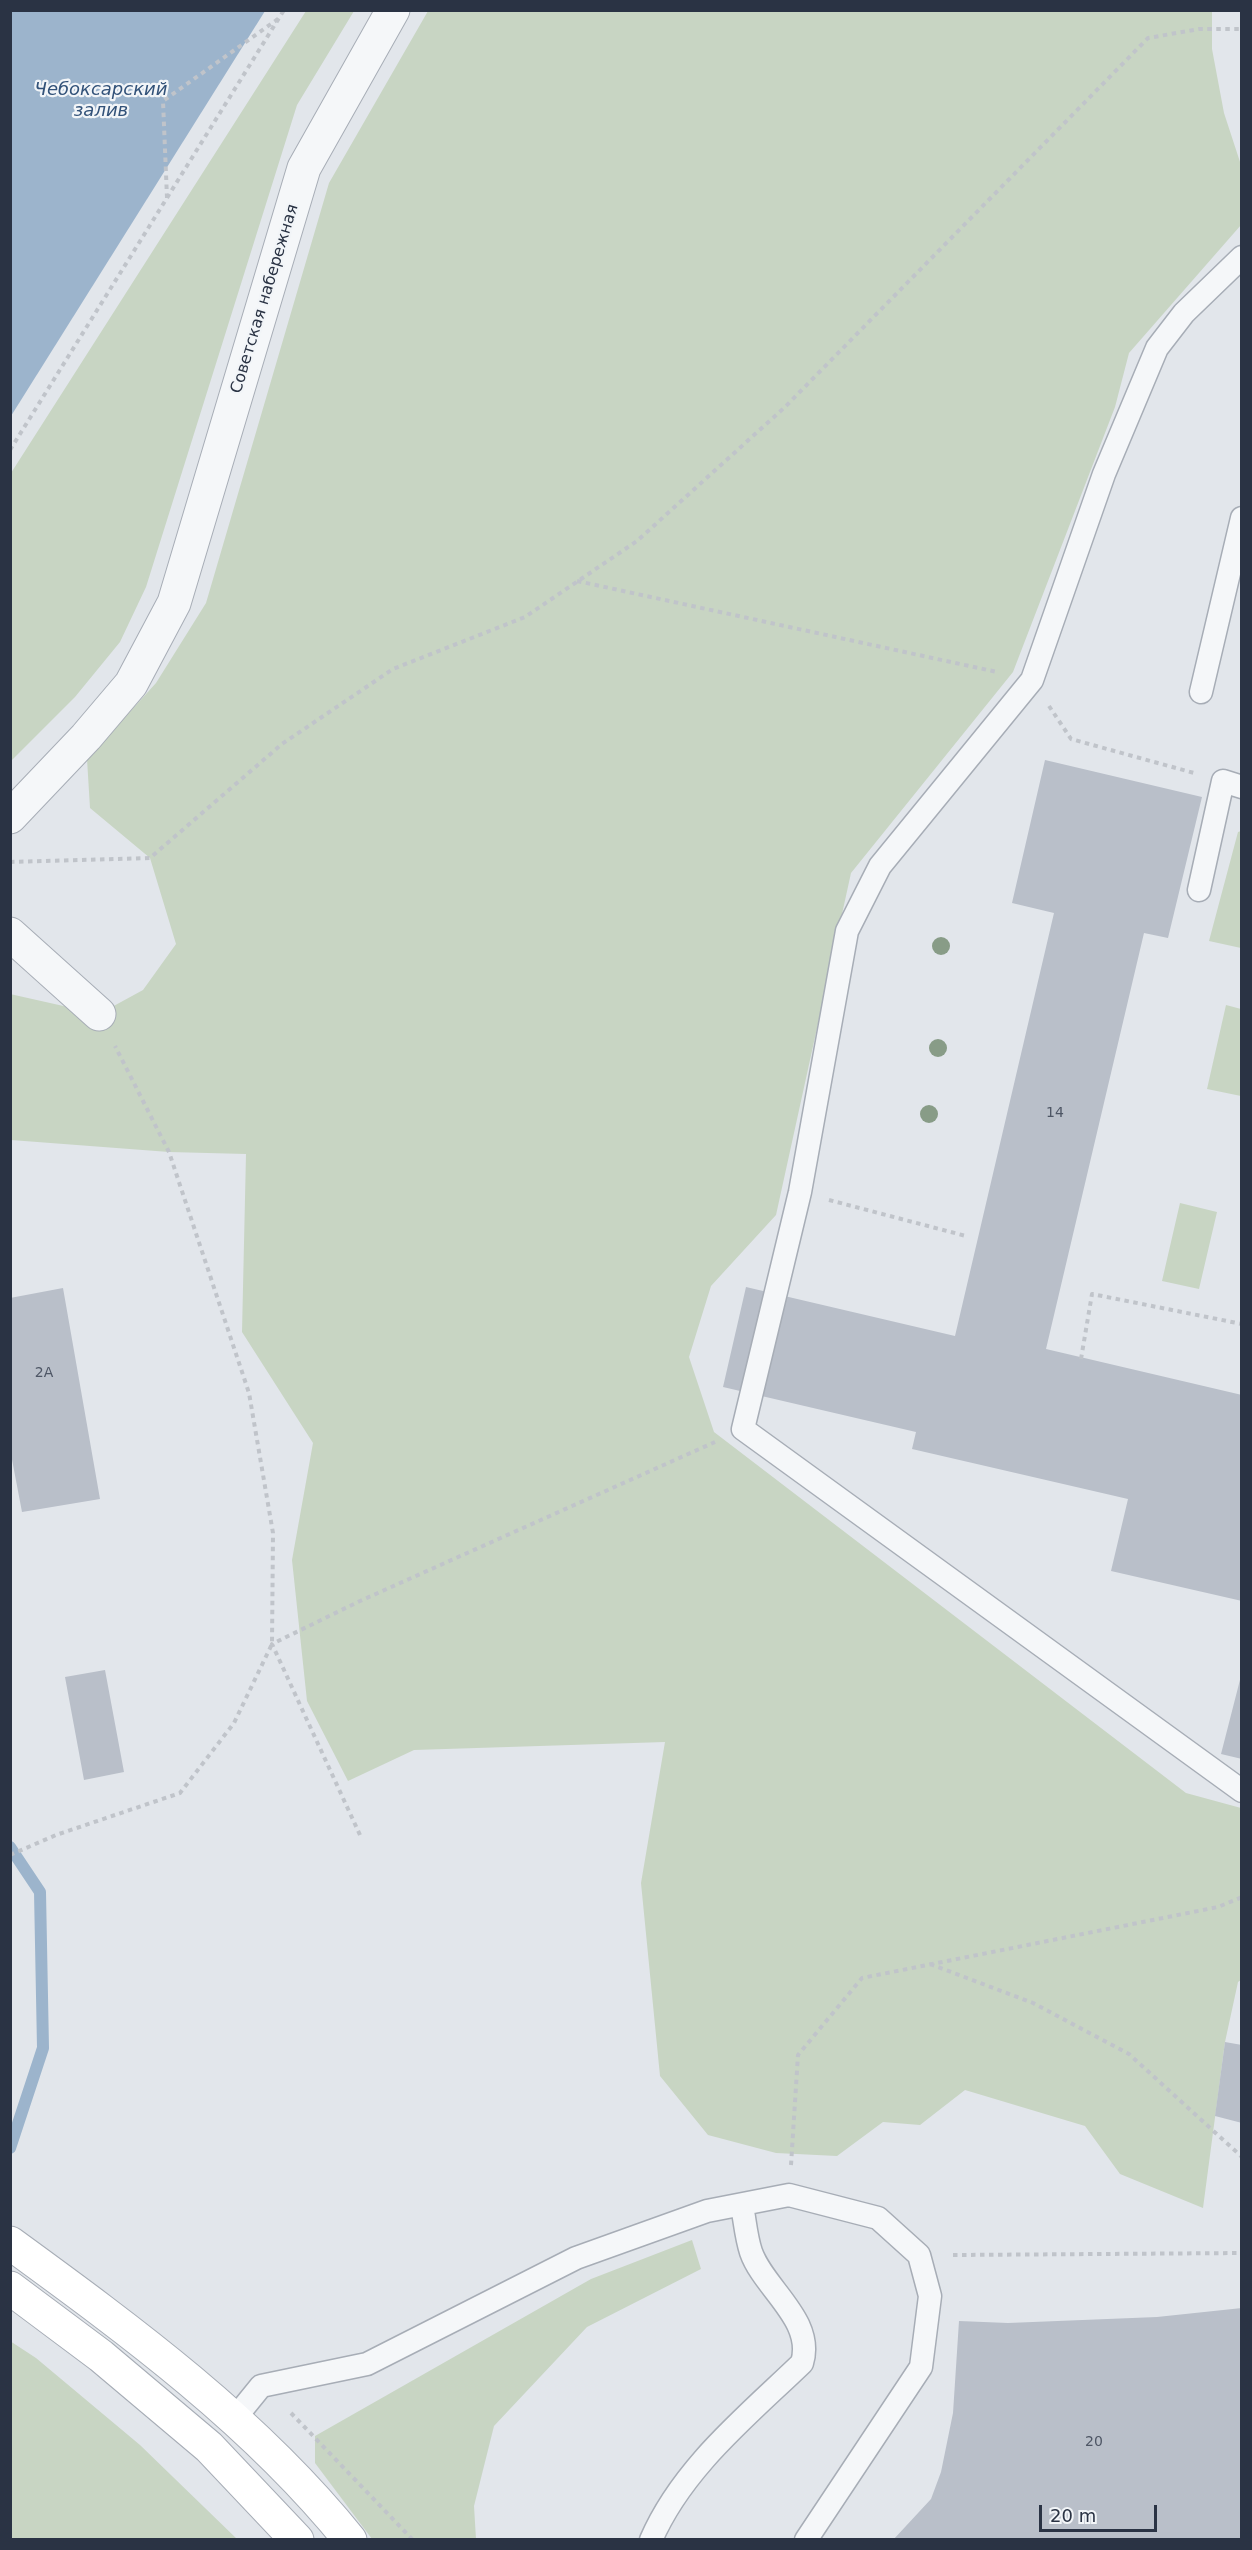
<!DOCTYPE html>
<html>
<head>
<meta charset="utf-8">
<style>
  body { margin:0 }
  #map { position:relative; width:1252px; height:2550px; overflow:hidden; background:#e2e6eb; font-family:"DejaVu Sans",sans-serif }
  canvas { display:block }
  .frame { position:absolute; inset:0; border:12px solid #2a3344; pointer-events:none }
  .scale { position:absolute; left:1039px; top:2505px; width:118px; height:27px; box-sizing:border-box; border:3px solid #2a3344; border-top:0; padding-left:8px; font-size:18px; line-height:21px; white-space:nowrap; color:#2a3344; -webkit-text-stroke:4px #f2f5f8; paint-order:stroke }
</style>
</head>
<body>
<div id="map">
<canvas width="1252" height="2550"></canvas>
<div class="frame"></div>
<div class="scale">20 m</div>
</div>
<script>
const ctx = document.querySelector('canvas').getContext('2d');
ctx.lineJoin = 'round';
function fillPath(path, color) { ctx.fillStyle = color; ctx.fill(path, 'evenodd'); }
function strokePath(path, color, width, dash) { ctx.strokeStyle = color; ctx.lineWidth = width; ctx.lineCap = dash ? 'butt' : 'round'; ctx.setLineDash(dash || []); ctx.stroke(path); }
function drawText(font, color, halo, rows, align = 'center') {
  ctx.font = font + ' "DejaVu Sans",sans-serif'; ctx.lineWidth = 4.5; ctx.setLineDash([]); ctx.textBaseline = 'middle'; ctx.strokeStyle = halo; ctx.fillStyle = color; for (const [text, x, y, turn = 0] of rows) {
    ctx.save(); ctx.translate(x, y); ctx.rotate((+turn || 0) * Math.PI / 180); ctx.textAlign = isNaN(turn) ? turn : align; if (halo) ctx.strokeText(text, 0, 0); ctx.fillText(text, 0, 0); ctx.restore();
  }
}
fillPath(new Path2D(`
  M306 11H354L297 105 146 587 120 642 75 697 11 761V473Z
  M428 11H1212V49L1224 113 1241 165V225L1129 353 1115 407 1013 672 851 873 776 1215 711 1286 689 1357 714 1432 1186 1793 1241 1808V1980L1238 1982 1225 2042 1203 2208 1120 2174 1085 2126 965 2090 920 2125 883 2122 837 2156 776 2153 708 2135 660 2076 641 1883 665 1742 414 1750 348 1781 307 1701 292 1560 313 1443 242 1332 246 1154 169 1152 11 1140 10 994 99 1014 143 990 176 944 150 858 90 808 87 759 156 683 206 603 329 183Z
  M1241 831V948L1209 941 1238 832Z
  M1226 1005 1241 1009V1096L1207 1089Z
  M1180 1203 1217 1212 1199 1289 1162 1281Z
  M692 2240 701 2269 587 2327 494 2426 474 2506 476 2539H372L315 2463V2436L591 2279Z
  M10 2341 36 2358 140 2445 237 2539H11Z`), '#c8d5c3');
fillPath(new Path2D(`
  M11 10 265 11 11 416 10 11Z`), '#9cb4cc');
strokePath(new Path2D(`
  M10 1847 40 1892 43 2048 10 2148`), '#9cb4cc', 12);
fillPath(new Path2D(`
  M1045 760 1202 797 1168 938 1144 933 1046 1349 1242 1395V1601L1111 1571 1128 1499 912 1449 916 1432 723 1387 746 1287 955 1336 1054 913 1012 903Z
  M63 1288 100 1499 22 1512 10 1449V1298Z
  M105 1670 124 1772 84 1780 65 1677Z
  M1242 1672V1759L1221 1754Z
  M1225 2042 1242 2045V2123L1215 2116Z
  M1242 2308V2540H893L931 2499 941 2472 953 2413 959 2321 1008 2323 1157 2317Z`), '#b9bfc9');
const service = new Path2D(`
  M1242 257 1184 313 1157 348 1104 474 1032 680 880 866 847 931 800 1192 743 1429 1242 1791
  M1201 692 1242 518
  M1199 890 1223 781 1242 787
  M235 2418 261 2386 367 2364 576 2258 707 2211 789 2195 878 2218 919 2255 930 2296 921 2367 806 2540
  M651 2540C682 2468 747 2416 802 2363 815 2320 764 2289 751 2252 746 2237 745 2221 742 2206`);
const pedestrian = new Path2D(`
  M10 817 86 737 131 684 174 603 304 168 393 10
  M10 934 99 1014`);
const secondary = new Path2D(`
  M10 2243C132 2332 255 2422 350 2540
  M10 2288 101 2356 209 2447 297 2540`);
strokePath(service, '#a7adb6', 25);
strokePath(pedestrian, '#a7adb6', 35);
strokePath(secondary, '#a7adb6', 35);
strokePath(new Path2D(`
  M167 198 163 101 278 19
  M10 450 284 10
  M577 581 997 672
  M1049 706 1071 739 1194 773
  M10 862 150 858 282 744 393 669 525 617 637 541 785 407 1148 38 1199 29H1242
  M829 1200 966 1236
  M1081 1359 1092 1294 1242 1324
  M360 1835 272 1644 360 1601 715 1442
  M10 1855 56 1835 180 1793 234 1723 272 1644 273 1533 249 1393 169 1152 115 1046
  M930 1964 1033 2003 1129 2054 1242 2157
  M791 2165 798 2055 862 1978 1218 1907 1242 1897
  M953 2255 1242 2253
  M291 2413 413 2540`), '#c0c4ca', 4, [4.5, 4.5]);
strokePath(service, '#f5f7f9', 22);
strokePath(pedestrian, '#f5f7f9', 33);
strokePath(secondary, '#fff', 33);
ctx.fillStyle = '#889c87';
for (const [x, y] of [
  [941,946],
  [938,1048],
  [929,1114]
]) { ctx.beginPath(); ctx.arc(x, y, 9, 0, 2 * Math.PI); ctx.fill(); }
drawText('14px', '#4e5665', null, [
  ["14",1055,1113],
  ["2А",44,1373],
  ["20",1094,2442]
]);
drawText('16px', '#2a3344', '#f2f5f8', [
  ["Советская набережная",265,299,-73]
]);
drawText('italic 18px', '#325279', '#f2f5f8', [
  ["Чебоксарский",101,90],
  ["залив",101,111]
]);
</script>
</body>
</html>
